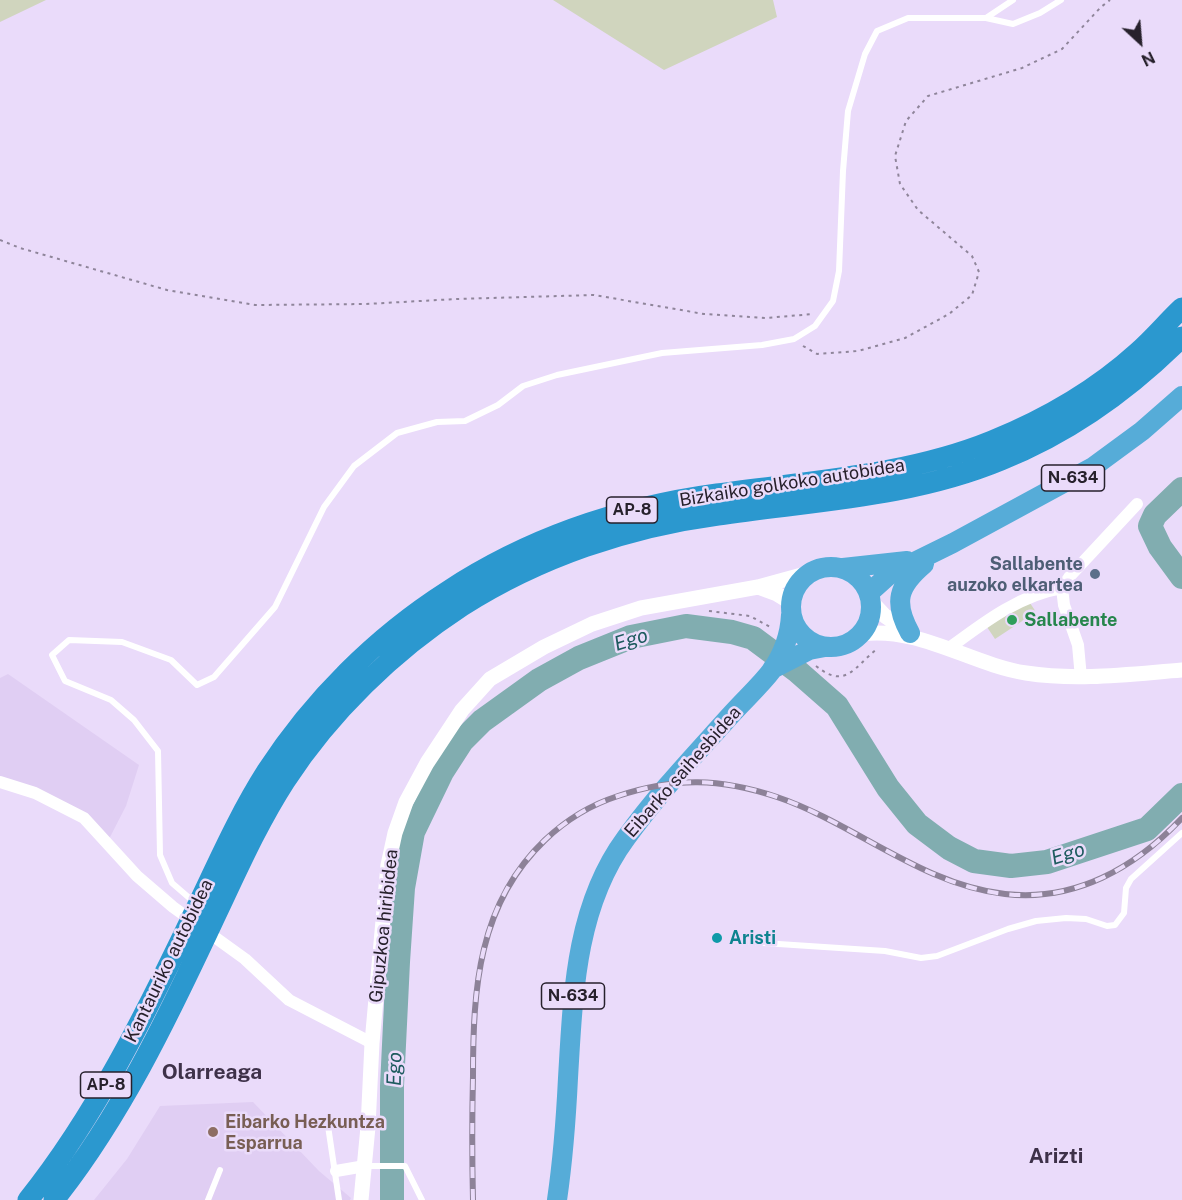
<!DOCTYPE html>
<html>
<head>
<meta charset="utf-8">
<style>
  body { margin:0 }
  #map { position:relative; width:1182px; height:1200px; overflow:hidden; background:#eadbfa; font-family:"Public Sans",sans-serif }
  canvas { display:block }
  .north { position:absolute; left:1110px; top:12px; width:60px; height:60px; -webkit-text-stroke:4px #eadbfa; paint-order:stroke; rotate:154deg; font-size:16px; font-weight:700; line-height:24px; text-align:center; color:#27212c }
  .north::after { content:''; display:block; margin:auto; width:21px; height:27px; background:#27212c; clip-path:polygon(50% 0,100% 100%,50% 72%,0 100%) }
</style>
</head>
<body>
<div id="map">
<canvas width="1182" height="1200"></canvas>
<div class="north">N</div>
</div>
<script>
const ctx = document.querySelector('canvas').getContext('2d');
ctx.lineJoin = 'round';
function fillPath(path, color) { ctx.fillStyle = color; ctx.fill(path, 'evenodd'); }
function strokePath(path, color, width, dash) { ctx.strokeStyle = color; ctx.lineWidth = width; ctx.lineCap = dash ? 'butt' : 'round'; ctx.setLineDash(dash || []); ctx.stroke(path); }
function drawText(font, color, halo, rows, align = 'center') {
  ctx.font = font + ' "Public Sans",sans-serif'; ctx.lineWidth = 5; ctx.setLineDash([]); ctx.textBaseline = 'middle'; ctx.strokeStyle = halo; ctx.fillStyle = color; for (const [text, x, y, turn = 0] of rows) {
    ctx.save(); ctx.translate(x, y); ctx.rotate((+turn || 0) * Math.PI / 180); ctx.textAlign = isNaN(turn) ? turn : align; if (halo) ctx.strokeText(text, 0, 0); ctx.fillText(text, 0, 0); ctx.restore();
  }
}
fillPath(new Path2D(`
  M8 674 139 765 126 806 109 839 85 817 0 781V678Z
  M253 1102 319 1171 351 1198 350 1200H94L127 1159 160 1106Z`), '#e0cef3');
fillPath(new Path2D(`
  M0 0H46L0 22Z
  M553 0H773L777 17 664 70Z
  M1028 600 1036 612 995 639 987 627Z`), '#d0d5be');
strokePath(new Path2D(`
  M1182 489 1155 515 1150 526 1160 547 1182 577
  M392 1200V1086L398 962 403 888 413 832 442 772 462 741 482 721 539 680 579 658 631 637 686 626 732 632 753 638 796 670 837 706 888 788 917 824 949 848 974 861 1011 866 1047 862 1147 829 1182 795`), '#81adb0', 24);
strokePath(new Path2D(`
  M0 240 20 248 167 290 255 305 366 304 457 299 594 295 704 314 766 318 813 314
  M803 346 817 354 858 351 905 338 949 314 972 295 979 272 972 256 918 210 900 184 895 156 906 121 928 96 1022 68 1062 49 1101 7 1110 0
  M709 611 750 616 772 628
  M816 666C846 690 854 667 877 649`), '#8f859a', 2, [3, 4.5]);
strokePath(new Path2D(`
  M986 18 1013 24 1040 13 1061 0
  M194 902 172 883 160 855 158 751 134 720 111 700 65 681 52 655 69 640 122 642 171 660 197 685 214 677 275 607 324 507 354 466 397 433 437 422 465 421 498 405 523 386 557 375 662 353 762 345 794 339 815 326 833 301 839 271 843 171 848 111 865 54 877 31 908 18H986L1013 0
  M748 942 885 951 921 958 937 956 1008 929 1036 921 1066 918 1086 919 1107 926 1115 925 1124 913 1126 888 1131 879 1182 833
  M299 1125 328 1126 339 1200
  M366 1166H405L422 1200
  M208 1200 220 1170`), '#fff', 6);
strokePath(new Path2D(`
  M1062 588 1064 605 1078 645 1081 678
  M948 649C983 623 1019 595 1062 588L1070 576 1137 504
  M0 782 35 793 84 818 137 876 173 907 245 959 289 1000 372 1043
  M336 1171 365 1166`), '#fff', 12);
strokePath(new Path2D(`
  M758 587 777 594 790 602
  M871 601 885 616 910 633
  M861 634C919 626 970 664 1026 673 1078 681 1130 674 1182 670
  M361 1200 368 1127 372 1043 388 865 395 833 406 802 427 763 462 710 490 679 544 647 592 624 641 608 758 587 809 573`), '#fff', 15);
strokePath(new Path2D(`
  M791 607a40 40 0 1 1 80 0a40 40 0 1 1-80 0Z
  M843 568 907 561
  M870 592 890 574 953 543 1093 467 1142 431 1182 396
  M910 633C893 602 898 586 924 564
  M772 669 809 650 825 647
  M557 1200C563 1159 566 1119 568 1078 573 996 575 907 626 838 657 795 694 756 729 717 743 701 760 686 772 670 783 654 790 634 791 615`), '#56acd8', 20);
strokePath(new Path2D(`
  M28 1200C96 1115 145 1015 192 917 216 868 237 818 267 771 313 700 376 637 448 591 529 538 621 507 717 494 809 481 906 476 992 441 1046 419 1095 391 1138 352 1154 338 1167 322 1182 308
  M54 1200C120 1117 167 1019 212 923 235 875 256 826 285 781 330 712 393 651 462 606 539 557 628 527 718 515 813 501 912 497 1001 460 1071 432 1129 390 1182 337`), '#2b98cf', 21);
const rail = new Path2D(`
  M473 1200C472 1159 472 1117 473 1076 473 989 478 904 545 840 566 820 590 805 618 796 675 777 720 778 777 797 854 823 922 885 1005 894 1075 902 1135 868 1182 818`);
strokePath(rail, '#8d8298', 6);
strokePath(rail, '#eadbfa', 4, [11]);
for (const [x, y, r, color] of [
  [1095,574,6,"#5c6f8a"],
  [1012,620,6,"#2e9e5b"],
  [717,938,6,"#0f9aa8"],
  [213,1132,6,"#8d6e63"]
]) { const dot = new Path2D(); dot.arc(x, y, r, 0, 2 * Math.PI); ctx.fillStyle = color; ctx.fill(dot); strokePath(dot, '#eadbfa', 2); }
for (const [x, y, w] of [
  [1073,478,63],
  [632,510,51],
  [573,996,63],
  [106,1085,51]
]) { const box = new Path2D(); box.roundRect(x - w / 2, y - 13, w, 26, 4.5); ctx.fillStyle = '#eadbfa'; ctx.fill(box); strokePath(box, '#27212c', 1.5); }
drawText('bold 16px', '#27212c', null, [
  ["N-634",1073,478],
  ["AP-8",632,510],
  ["N-634",573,996],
  ["AP-8",106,1085]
]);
drawText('18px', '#27212c', '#eadbfa', [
  ["Bizkaiko golkoko autobidea",792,483,-9],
  ["Eibarko saihesbidea",683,772,-49],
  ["Gipuzkoa hiribidea",384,926,-84],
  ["Kantauriko autobidea",169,961,-64]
]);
drawText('bold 18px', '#4e5e75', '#eadbfa', [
  ["Sallabente",1083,564],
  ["auzoko elkartea",1083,585]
], 'right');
drawText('bold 18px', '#27864d', '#eadbfa', [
  ["Sallabente",1024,620]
], 'left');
drawText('bold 18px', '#0d838f', '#eadbfa', [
  ["Aristi",729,938]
], 'left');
drawText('bold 18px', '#785e54', '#eadbfa', [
  ["Eibarko Hezkuntza",225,1122],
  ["Esparrua",225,1143]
], 'left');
drawText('italic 20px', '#1e5b5f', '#eadbfa', [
  ["Ego",631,640,-17],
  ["Ego",1068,854,-17],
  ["Ego",395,1069,-89]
]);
drawText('bold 21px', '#3e3149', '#eadbfa', [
  ["Olarreaga",212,1073],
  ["Arizti",1056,1157]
]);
</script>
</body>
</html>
